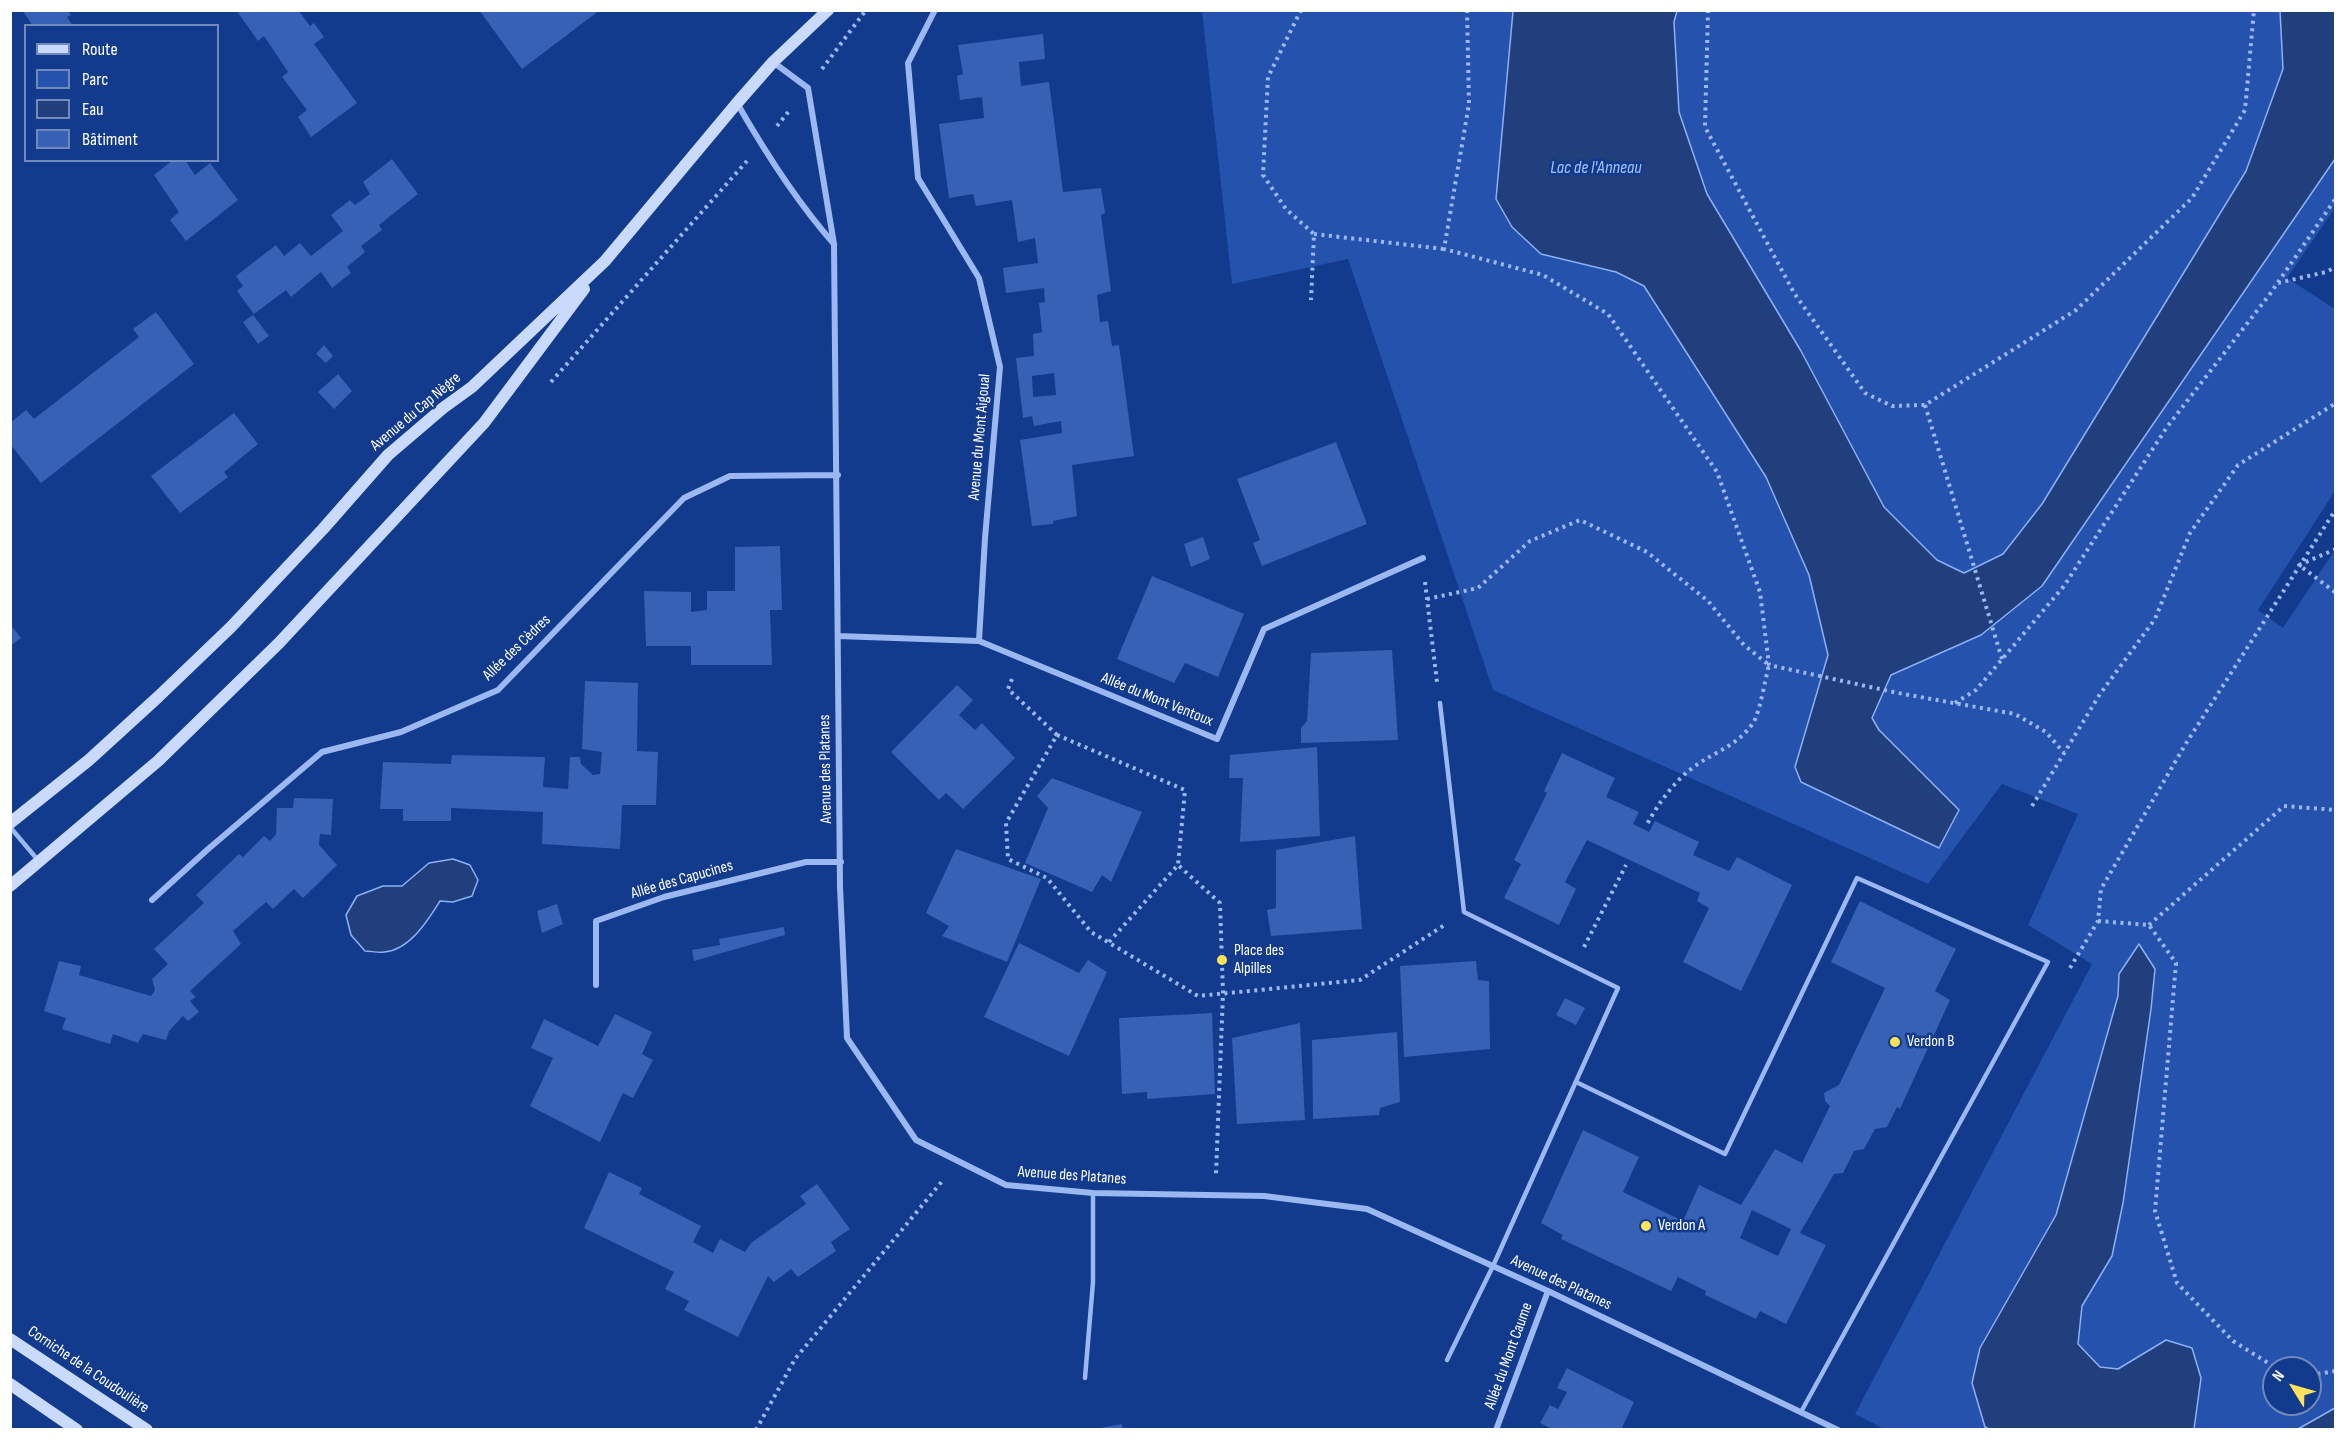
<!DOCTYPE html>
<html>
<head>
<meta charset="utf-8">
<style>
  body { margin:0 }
  #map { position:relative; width:2346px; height:1440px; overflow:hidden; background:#123a8d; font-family:"Sofia Sans Condensed",sans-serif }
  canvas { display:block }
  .frame { position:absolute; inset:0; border:12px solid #fff; pointer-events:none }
  .legend { position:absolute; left:24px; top:24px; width:195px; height:138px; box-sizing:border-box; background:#123a8d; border:2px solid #7189bb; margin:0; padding:8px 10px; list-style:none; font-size:18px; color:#fff }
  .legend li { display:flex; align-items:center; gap:12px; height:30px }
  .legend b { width:30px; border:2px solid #7189bb }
  .north { position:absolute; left:2262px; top:1356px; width:60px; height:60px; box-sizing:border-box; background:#123a8d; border:2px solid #7189bb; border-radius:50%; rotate:307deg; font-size:16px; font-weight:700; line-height:24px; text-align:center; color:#fff }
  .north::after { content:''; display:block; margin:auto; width:21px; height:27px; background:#ffe25b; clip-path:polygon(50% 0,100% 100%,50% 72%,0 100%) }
</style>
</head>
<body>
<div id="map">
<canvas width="2346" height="1440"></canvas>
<div class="frame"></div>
<ul class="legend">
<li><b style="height:8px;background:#cadafc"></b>Route</li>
<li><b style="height:16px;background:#2452ac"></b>Parc</li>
<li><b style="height:16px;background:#213f7d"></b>Eau</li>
<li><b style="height:16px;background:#3661b4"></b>Bâtiment</li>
</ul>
<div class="north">N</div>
</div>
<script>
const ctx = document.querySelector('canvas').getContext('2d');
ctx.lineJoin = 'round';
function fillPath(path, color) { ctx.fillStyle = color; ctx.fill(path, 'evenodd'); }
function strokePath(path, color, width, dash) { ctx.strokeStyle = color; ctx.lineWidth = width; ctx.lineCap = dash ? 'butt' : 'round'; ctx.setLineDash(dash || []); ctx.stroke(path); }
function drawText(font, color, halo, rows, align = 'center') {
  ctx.font = font + ' "Sofia Sans Condensed",sans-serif'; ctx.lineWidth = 5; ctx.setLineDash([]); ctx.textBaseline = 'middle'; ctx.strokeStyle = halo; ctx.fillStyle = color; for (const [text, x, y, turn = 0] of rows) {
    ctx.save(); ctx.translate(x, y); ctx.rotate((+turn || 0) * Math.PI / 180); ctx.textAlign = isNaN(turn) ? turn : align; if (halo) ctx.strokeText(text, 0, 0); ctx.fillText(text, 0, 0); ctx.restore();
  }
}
fillPath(new Path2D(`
  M1677 10 2280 11 2283 69 2246 171 2042 504 2003 554 1965 573 1937 560 1884 507 1801 351 1707 194 1679 112 1674 22Z
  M1202 11H1513L1497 199 1541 253 1616 272 1644 286 1766 477 1809 575 1828 655 1795 767 1939 847 1959 810 1879 730 1871 718 1891 675 1912 665 2042 586 2335 159V208L2287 278 2335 309V491L2258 610 2283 628 2335 550V1408L2298 1429H2194L2201 1378 2166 1340 2118 1369 2100 1367 2078 1344 2082 1306 2112 1256 2119 974 2118 996 2056 1215 1980 1348 1985 1427 1989 1429H1884L1855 1414 2092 964 2028 925 2078 814 2002 784 1928 884 1493 690 1348 259 1232 284ZM2274 1368H2310V1404H2274Z`), '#2452ac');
const water = new Path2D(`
  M1513 11H1677L1674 22 1679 112 1707 194 1801 351 1884 507 1937 560 1964 573 2003 554 2042 504 2246 171 2283 69 2280 11H2335V159L2042 586 1981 635 1891 675 1872 718 1879 730 1959 810 1939 848 1801 782 1795 767 1828 655 1809 575 1766 477 1644 286 1616 272 1541 254 1512 227 1496 199Z
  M453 859 470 865 478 880 472 896 453 902 440 901C428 920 410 950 384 952 378 953 371 951 365 951L351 935 346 915 357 896 383 886H402L429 863Z
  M2139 944 2155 969 2151 1009 2123 1203 2112 1256 2082 1306 2078 1344 2100 1367 2118 1369 2166 1340 2192 1348 2201 1378 2194 1429H1989L1985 1427 1972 1383 1980 1348 2056 1215 2118 996 2119 974Z
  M2335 1408V1429H2298Z`);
fillPath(water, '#213f7d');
strokePath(water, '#8db1f4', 1.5);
fillPath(new Path2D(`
  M22 10H67L71 15 67 17 73 26H33Z
  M236 10H298L310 26 314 23 324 37 314 44 357 103 311 137 298 117 307 110 282 77 288 72 264 36 258 41Z
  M479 10H600L522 69Z
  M1043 34 1045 59 1019 62 1021 86 1049 82 1063 192 1101 188 1105 213 1101 215 1111 291 1097 295 1100 322 1108 321 1112 346 1119 345 1134 456 1072 465 1077 516 1053 521V524L1032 526 1020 440 1062 433 1061 421 1034 426 1032 416 1023 418 1016 358 1034 356 1033 334 1042 332 1039 303 1045 302 1044 288 1006 293 1003 268 1038 263 1035 238 1018 242 1012 200 976 206 973 194 949 198 939 124 984 118 982 97 960 100 957 76 963 74 958 45ZM1054 373 1056 395 1033 397 1032 376Z
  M392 159 418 194 379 225 382 230 361 246 365 252 347 267 351 273 332 288 321 272 291 297 286 290 254 314 237 291 243 286 236 276 276 245 284 256 300 243 311 256 343 231 331 215 350 200 355 205 370 194 363 182Z
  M173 160H185L195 175 210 163 238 200 186 241 170 220 179 212 154 175Z
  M156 312 194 364 41 483 10 444V423L26 410 34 419 139 337 133 329Z
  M253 315 269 336 258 344 243 322Z
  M324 345 333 356 326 363 316 354Z
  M338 374 352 391 334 409 318 392Z
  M234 413 258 444 224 472 228 477 180 513 151 476Z
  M1336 442 1367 524 1262 566 1253 543 1260 540 1237 479Z
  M1203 537 1210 559 1191 567 1184 544Z
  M780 546 782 610H770L772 665H691V646H646L644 591 691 592V612L707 610V591H735V547Z
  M1152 576 1244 614 1218 677 1185 663 1174 683 1117 659Z
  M10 624 21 638 10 646Z
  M1392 650 1398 740 1301 743V728L1307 721 1311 653Z
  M585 681 638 683 637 751 658 752 656 805H622L620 849 542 844 543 812 451 808V821H403V809H380L383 762 451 764 452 755 545 757 543 787 568 789 570 757H580L581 764 593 775 600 774 602 752 582 749Z
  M957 685 973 700 959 715 975 730 982 723 1015 758 963 809 946 793 939 800 891 752Z
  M1317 747 1320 836 1240 842 1243 778H1229L1230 755Z
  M1562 753 1615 778 1606 797 1639 812 1633 824 1649 832 1655 821 1699 842 1693 855 1729 871 1737 857 1792 885 1741 991 1683 962 1709 908 1697 901 1700 893 1587 840 1565 882 1576 889 1559 925 1504 898 1521 864 1514 860 1547 793 1544 791Z
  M1052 778 1142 812 1111 882 1102 875 1092 892 1025 863 1048 808 1037 796Z
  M294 798 333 799 331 835 320 834 319 845 337 865 303 898 294 889 273 909 266 902 233 931 241 944 190 991 196 997 190 1001 199 1012 188 1021 183 1016 169 1031 166 1040 143 1034 138 1043 113 1034 110 1044 62 1029 66 1018 44 1011 59 961 81 966 79 975 151 996 155 990 152 979 168 964 154 949 204 903 196 895 239 854 243 857 264 836 270 841 276 834 277 808H293Z
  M1355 836 1362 929 1271 936 1267 910 1276 908V850Z
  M956 849 1041 879 1007 962 942 936 949 926 926 913Z
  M1860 901 1956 949 1935 991 1950 1000 1900 1109 1897 1107 1887 1127 1875 1129 1864 1149 1854 1151 1843 1173 1834 1174 1800 1233 1826 1245 1786 1324 1760 1311 1756 1319 1705 1295 1706 1291 1678 1277 1671 1291 1561 1239 1563 1235 1541 1223 1583 1130 1639 1157 1623 1192 1683 1221 1699 1185 1741 1205 1775 1149 1802 1163 1830 1106 1825 1101 1824 1093 1839 1085 1885 988 1831 962ZM1752 1210 1791 1229 1778 1256 1740 1238Z
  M557 904 563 924 542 933 537 911Z
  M784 927 785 935 694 961 692 950 720 945 719 939Z
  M1019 943 1079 973 1088 960 1107 972 1069 1056 984 1017Z
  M1476 961 1478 980 1489 981 1490 1049 1404 1057 1400 966Z
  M1565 998 1585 1008 1576 1025 1556 1015Z
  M1212 1013 1215 1094 1147 1099V1092L1122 1094 1119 1018Z
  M615 1014 652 1032 642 1054 653 1060 633 1098 623 1093 600 1142 530 1106 553 1058 531 1048 544 1019 598 1046Z
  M1300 1023 1305 1120 1237 1124 1232 1038Z
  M1397 1032 1400 1102 1380 1108 1379 1115 1313 1119 1312 1040Z
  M609 1172 642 1188 639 1194 701 1226 693 1242 713 1253 720 1239 745 1252 751 1243 806 1204 800 1196 817 1184 850 1229 831 1242 836 1251 798 1277 791 1269 774 1282 768 1276 738 1337 684 1310 689 1301 665 1289 674 1272 584 1228Z
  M1567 1368 1634 1402 1621 1430H1549L1550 1428 1540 1423 1550 1405 1558 1409 1567 1392 1557 1388Z
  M1122 1424 1123 1430H1101L1100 1428Z`), '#3661b4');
strokePath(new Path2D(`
  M1301 10 1268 77 1263 175 1286 209 1314 234 1311 300
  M1467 10 1469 104 1444 249 1543 275 1608 314 1717 472 1760 592 1769 665 1898 693 2015 714 2046 732 2064 753
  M1708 10 1705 127 1794 293 1865 393 1892 406 1925 405 2076 310 2192 198 2245 110 2254 10
  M822 69 866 10
  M777 126 789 111
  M1314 234 1444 249
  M2278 283 2326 272 2336 267
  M551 382 747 161
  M1925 405 2002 659
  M2336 549 2299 565 2336 593
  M1425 582 1437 682
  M1427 599 1478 588 1530 541 1580 520 1647 552 1708 601 1744 645 1769 665C1765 679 1760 713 1753 723 1737 746 1716 751 1695 766 1674 781 1658 804 1646 826
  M1012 679 1008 689 1057 735 1006 823 1008 859 1047 878 1091 932 1198 996 1360 980 1446 924
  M1955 703 1976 690 2064 586 2167 427 2270 294 2336 198
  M1057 735 1185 790 1178 865
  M2032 806 2100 694 2155 619 2190 533 2238 465 2336 403
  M2098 921 2149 925 2176 963 2155 1211 2177 1283 2233 1341 2276 1368
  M2149 925 2284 806 2336 810
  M1109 942 1178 865 1220 903 1223 993 1216 1174
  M1584 947 1626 865
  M2070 968 2098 921 2101 889 2185 745 2336 509
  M2310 1375 2336 1371
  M756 1430 795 1359 944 1179`), '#9bb8f1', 4, [3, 4.5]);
strokePath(new Path2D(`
  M1440 703 1464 912 1618 988 1493 1266 1447 1360
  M10 827 37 859
  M1576 1082 1725 1154 1857 878 2048 962 1801 1412
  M1085 1378 1093 1282V1193`), '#9bb8f1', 4.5);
strokePath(new Path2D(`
  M935 10 908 63 918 178 979 278 1000 367 985 538 979 641
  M773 62 808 88 834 244 840 887 847 1038 916 1140 1006 1185 1093 1193 1264 1196 1367 1209 1548 1291 1838 1430
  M737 103C765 152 796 201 834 244
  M838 636 979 641 1217 739 1264 629 1423 558
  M152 900 207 850 322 752 401 732 498 690 684 498 730 476 838 475
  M596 985V921L664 897 806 862H841
  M1496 1430 1548 1291`), '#9bb8f1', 6);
strokePath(new Path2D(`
  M10 823 89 760 158 697 231 627 323 529 388 455 443 408 472 387 605 261 737 103 773 62 828 10
  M10 886 158 761 279 643 484 423 584 289
  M10 1339 147 1430
  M10 1384 77 1430`), '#cadafc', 12);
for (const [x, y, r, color] of [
  [1222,960,6,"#ffe25b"],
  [1895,1042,6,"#ffe25b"],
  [1646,1226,6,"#ffe25b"]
]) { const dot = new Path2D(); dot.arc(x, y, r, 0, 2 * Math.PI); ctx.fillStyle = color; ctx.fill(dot); strokePath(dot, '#123a8d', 2); }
drawText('16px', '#fff', '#123a8d', [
  ["Avenue du Cap Nègre",416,412,-40],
  ["Avenue du Mont Aigoual",980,437,-85],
  ["Allée des Cèdres",517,648,-44],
  ["Allée du Mont Ventoux",1157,700,22],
  ["Avenue des Platanes",826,769,-91],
  ["Allée des Capucines",682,880,-16],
  ["Avenue des Platanes",1072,1176,4],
  ["Avenue des Platanes",1561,1283,25],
  ["Allée du Mont Caume",1509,1356,-70],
  ["Corniche de la Coudoulière",88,1370,34]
]);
drawText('16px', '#fff', '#123a8d', [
  ["Place des",1234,951],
  ["Alpilles",1234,969],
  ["Verdon B",1907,1042],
  ["Verdon A",1658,1226]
], 'left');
drawText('italic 18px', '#a7c3f8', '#123a8d', [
  ["Lac de l'Anneau",1596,168]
]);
</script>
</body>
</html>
